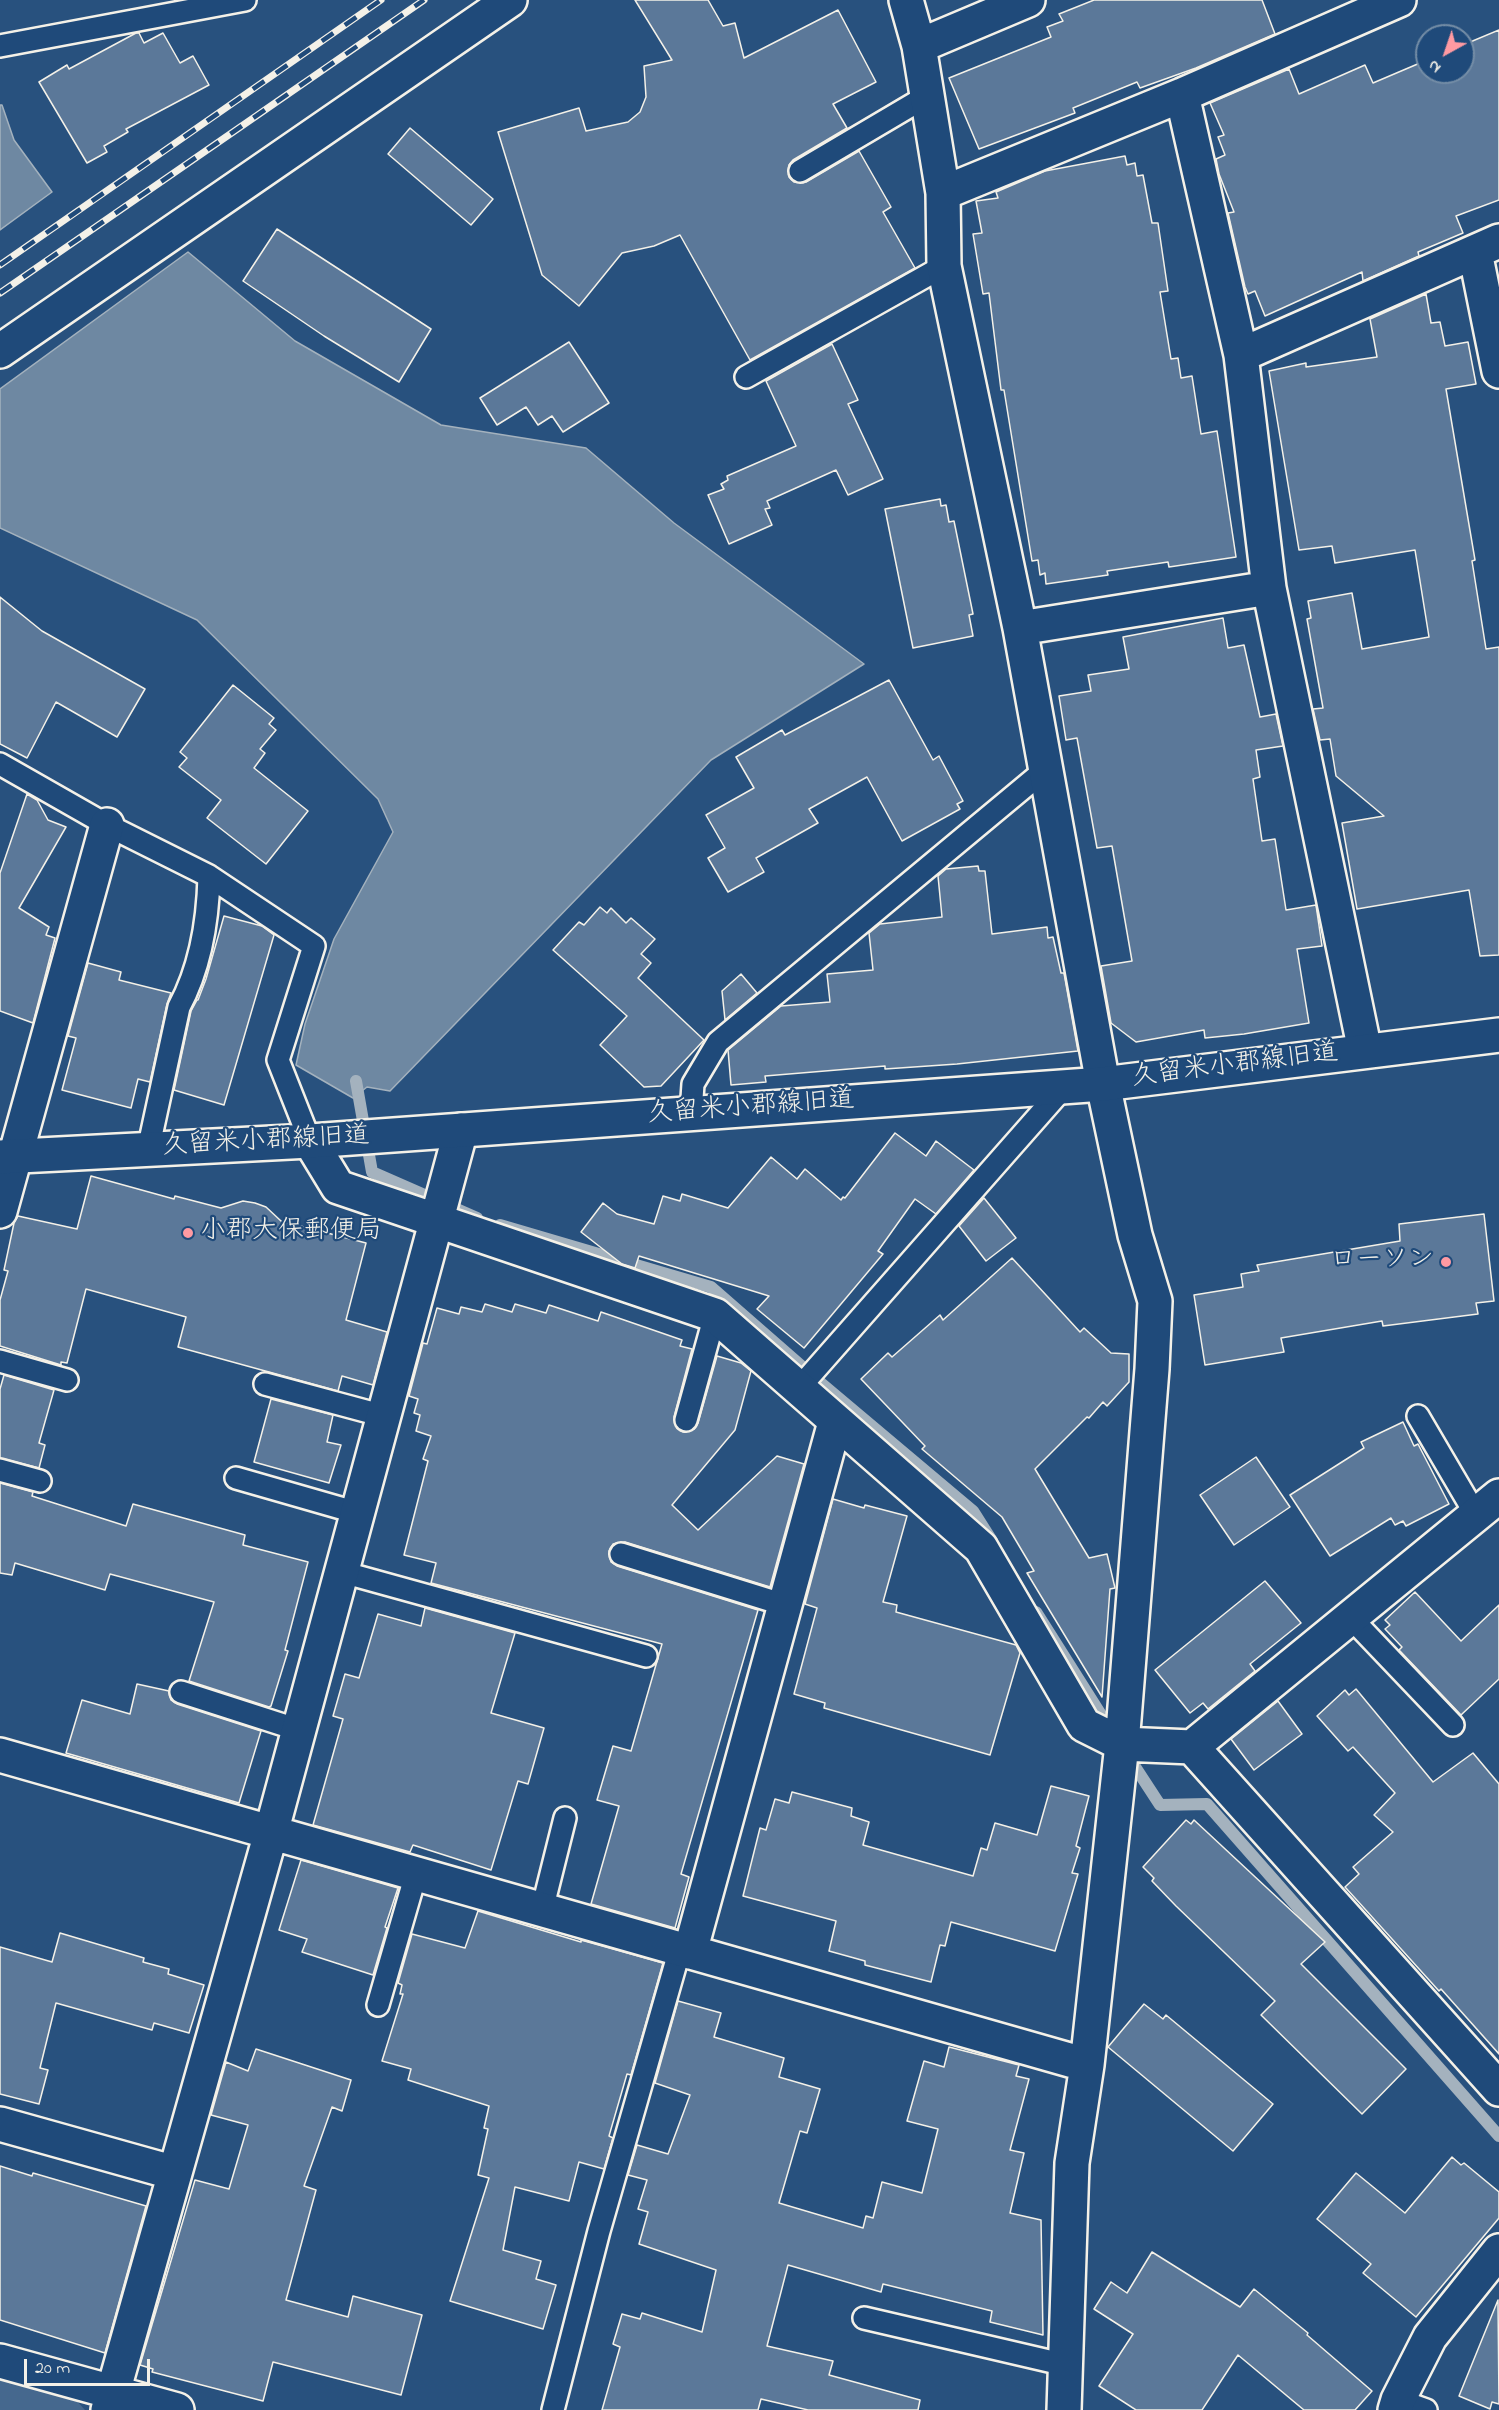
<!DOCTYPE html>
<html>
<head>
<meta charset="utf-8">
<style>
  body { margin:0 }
  #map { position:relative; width:1499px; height:2410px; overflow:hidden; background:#28517e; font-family:"Indie Flower",sans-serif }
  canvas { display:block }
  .north { position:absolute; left:1415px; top:24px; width:60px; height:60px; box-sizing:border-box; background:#1f4a7a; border:2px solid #748da6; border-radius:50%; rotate:220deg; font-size:16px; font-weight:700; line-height:24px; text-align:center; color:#f4f1e8 }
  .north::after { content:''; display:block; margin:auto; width:21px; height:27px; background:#ff9aa2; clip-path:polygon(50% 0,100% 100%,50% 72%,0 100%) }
  .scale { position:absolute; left:24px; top:2359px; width:126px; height:27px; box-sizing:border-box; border:3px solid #f4f1e8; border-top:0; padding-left:8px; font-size:18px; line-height:21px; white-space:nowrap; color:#f4f1e8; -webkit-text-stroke:4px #1f4a7a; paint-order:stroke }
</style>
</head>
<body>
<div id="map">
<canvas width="1499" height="2410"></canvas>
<div class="north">N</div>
<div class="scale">20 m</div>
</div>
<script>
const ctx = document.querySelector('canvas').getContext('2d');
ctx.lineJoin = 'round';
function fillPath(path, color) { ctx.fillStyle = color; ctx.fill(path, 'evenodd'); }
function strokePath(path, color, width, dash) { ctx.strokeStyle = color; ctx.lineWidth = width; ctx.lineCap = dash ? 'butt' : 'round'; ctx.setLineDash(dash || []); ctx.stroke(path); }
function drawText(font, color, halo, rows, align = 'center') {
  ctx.font = font + ' "Indie Flower","Klee One",sans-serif'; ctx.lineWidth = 4.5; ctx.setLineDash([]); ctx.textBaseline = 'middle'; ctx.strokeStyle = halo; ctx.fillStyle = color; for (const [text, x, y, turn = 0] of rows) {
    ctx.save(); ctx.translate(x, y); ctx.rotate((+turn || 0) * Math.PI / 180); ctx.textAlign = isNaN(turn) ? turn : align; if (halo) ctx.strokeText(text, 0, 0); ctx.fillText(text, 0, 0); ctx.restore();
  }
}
fillPath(new Path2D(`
  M0 2377 75 2399 85 2410H0Z`), '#45688e');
const water = new Path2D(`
  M0 105H2L14 140 52 192 0 230Z
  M188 252 295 341 441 425 586 448 674 523 864 664 711 760 390 1091 367 1087 353 1098 296 1065 305 1024 334 939 393 832 378 799 197 620 0 528V389Z`);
fillPath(water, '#6e88a2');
strokePath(water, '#a4b2be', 1.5);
strokePath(new Path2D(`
  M356 1081 372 1172 477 1218
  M500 1225 711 1287 822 1384 973 1511 992 1541
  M1036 1612 1110 1729
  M1128 1756 1160 1805 1207 1804 1499 2136`), '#a4b2be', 12);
const building = new Path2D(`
  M635 0H708L723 26 735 23 744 58 838 10 876 82 833 104 847 128 793 160 789 165V177L794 182H806L859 151 891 207 883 212 915 268 750 360 680 235 654 246 622 253 579 306 542 275 498 132 579 108 586 131 628 122 640 112 646 97 644 66 672 60Z
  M1094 0H1262L1275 34 1196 68 1140 88 1137 82 1073 108 1075 113 979 149 949 78 1051 37 1047 27 1063 21 1059 14Z
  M1499 30V200L1456 216 1463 233 1418 252 1419 256 1363 281 1362 272 1265 316 1255 291 1248 294 1245 287 1228 213 1234 212 1219 174 1216 159 1225 155 1218 137 1224 135 1210 103 1289 69 1299 94 1365 65 1373 83 1427 60V72H1463V45Z
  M136 33H139L144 43 163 33 180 63 193 56 209 85 126 129 128 132 104 146 107 152 87 163 39 82 67 65 69 69Z
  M410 128 493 199 471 225 388 154Z
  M1125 156 1127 165 1135 163 1137 176 1143 175 1152 223H1158L1168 291 1160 292 1171 359 1178 358 1181 378 1192 376 1201 434 1217 431 1236 557 1169 567 1168 562 1107 571 1108 575 1046 584 1045 573 1040 575 1038 560 1032 561 1004 390H1001L989 293 983 294 973 234 982 233 976 201 998 198 996 192 1045 171Z
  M277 229 431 329 399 382 324 336 243 281Z
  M1426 294 1431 323 1440 322 1445 346 1468 342 1476 384 1446 389 1475 560 1472 561 1486 649 1499 647V955L1480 956 1469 890 1357 909 1342 823 1384 816 1336 776 1330 739 1320 740 1313 709 1323 708 1307 619 1311 618 1308 601 1352 593 1362 649 1429 637 1415 550 1335 563 1332 546 1299 550 1269 371 1306 363V367L1377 357 1370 319Z
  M569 342 609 403 563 432 552 416 538 425 526 407 497 425 480 398Z
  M832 344 858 400 848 404 883 479 848 495 836 470 767 501 770 508 765 509 772 525 729 544 708 495 724 489 721 484 728 480 727 476 796 446 766 381Z
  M940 499 941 506 946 505 949 522 954 521 973 614 969 615 973 636 913 648 885 509Z
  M0 597 42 631 145 689 117 737 56 702 27 758 0 744Z
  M1223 618 1228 648 1244 645 1260 717 1276 714 1283 746 1256 750 1260 777 1253 779 1262 841 1275 839 1286 910 1316 905 1322 946 1297 949 1309 1023 1244 1034 1205 1038 1204 1030 1136 1042 1111 1023 1101 966 1132 961 1112 846 1097 848 1077 738 1066 740 1059 696 1091 691 1088 675 1129 669 1123 637Z
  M889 680 933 760 939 756 963 801 957 804 960 809 902 841 867 777 809 809 818 823 756 858 764 872 728 892 708 858 725 848 706 815 754 788 736 757 782 730 785 735Z
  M233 685 274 718 269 724 276 730 260 749 265 753 254 768 308 811 266 864 207 818 221 800 179 767 187 758 180 752Z
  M27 794 37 800 48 820 66 827 19 908 49 927 46 935 55 938 33 1023 0 1011V873Z
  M978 866 979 871H985L992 934 1047 927 1048 938 1053 937 1061 973H1064L1078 1051 957 1064 885 1069V1066L765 1076 766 1082 731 1085 728 1050 781 1006 830 1002 827 974 873 970 869 933 880 924 942 917 938 876 946 869Z
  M600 907 607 913 611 908 626 923 631 918 655 939 641 954 651 963 638 978 704 1040 661 1086 644 1087 600 1045 627 1016 553 950 579 922 584 925Z
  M224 916 262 926 274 935 224 1105 174 1090 191 1011 197 1000H198L206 979Z
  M88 963 121 972 119 980 171 993 167 1004 150 1082 138 1079 131 1108 62 1090 76 1038 68 1036Z
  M741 974 757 993 725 1020 722 991Z
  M895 1133 926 1156 936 1141 974 1170 936 1214 915 1199 878 1251 883 1254 804 1348 757 1309 769 1296 639 1256 635 1268 622 1264 581 1232 603 1203 617 1214 654 1224 663 1196 680 1201 682 1194 728 1208 771 1157 797 1179 805 1169 841 1200 843 1197 845 1198Z
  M91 1176 174 1199 175 1196 221 1208 243 1201 255 1203 266 1207 281 1221 366 1243 346 1320 387 1332 373 1385 342 1376 338 1391 178 1347 186 1317 86 1289 67 1363 61 1362V1365L0 1346V1300L8 1271 4 1270 14 1223 18 1216 77 1229Z
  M984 1198 1016 1238 986 1261 959 1226Z
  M1484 1214 1494 1301 1476 1303 1478 1314 1383 1326 1382 1321 1281 1338 1284 1352 1205 1365 1194 1295 1243 1287 1241 1274 1259 1271 1257 1265 1400 1241 1399 1224Z
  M1012 1258 1080 1332 1084 1328 1111 1353 1129 1354V1382L1107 1406 1103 1402 1089 1418 1087 1417 1035 1469 1089 1558 1107 1554 1115 1588 1110 1589 1102 1697 1027 1573 1034 1571 1002 1517 922 1449 925 1446 861 1379 888 1353 892 1357 940 1315 943 1320Z
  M485 1304 512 1312 515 1304 546 1313 549 1305 598 1321 601 1312 682 1340 680 1346 692 1349 674 1417 677 1428 683 1432 694 1429 698 1423 717 1356 741 1363 751 1371 735 1430 672 1505 698 1530 777 1456 804 1464 770 1587 625 1542 613 1544 609 1551 611 1562 617 1566 758 1610 681 1874 689 1877 675 1928 591 1904 619 1806 597 1800 613 1746 631 1751 662 1644 431 1583 436 1563 404 1555 428 1461 423 1459 431 1436 416 1431 420 1415 414 1413 418 1399 409 1396 423 1343 427 1344 437 1308 459 1314 461 1307 482 1312Z
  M4 1375 54 1390 39 1443 45 1445 39 1468 0 1458V1389Z
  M271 1399 333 1415 327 1442 341 1445 329 1483 254 1462Z
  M1403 1422 1414 1446 1418 1444 1449 1504 1406 1526 1403 1521 1395 1525 1391 1518 1330 1556 1290 1495 1364 1448 1361 1442Z
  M1256 1457 1290 1507 1234 1545 1200 1495Z
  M0 1483 33 1492 32 1496 126 1526 133 1504 245 1535 243 1545 308 1562 285 1650 288 1651 271 1706 269 1707 189 1681 214 1602 110 1574 105 1590 15 1563 12 1575 0 1573Z
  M833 1499 864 1508 865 1505 907 1516 883 1602 897 1605 896 1612 1016 1645 1020 1653 990 1755 824 1708 825 1703 794 1694 817 1608 805 1604Z
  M1265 1581 1301 1623 1250 1664 1255 1671 1208 1709 1203 1703 1190 1713 1155 1670Z
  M1415 1592 1461 1641 1499 1605V1679L1461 1715 1399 1650 1402 1647 1385 1629 1390 1625 1385 1620Z
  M425 1608 515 1633 491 1713 544 1728 528 1784 518 1781 491 1870 413 1845 410 1852 313 1825 343 1719 333 1716 345 1674 359 1678 378 1614 421 1626Z
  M137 1684 169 1691 171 1700 177 1704 261 1731 239 1803 66 1753 82 1700 130 1714Z
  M1356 1689 1433 1782 1473 1753 1499 1784V2054L1441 1989 1439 1991 1345 1887 1359 1874 1353 1867 1393 1832 1374 1815 1395 1793 1353 1747 1348 1751 1317 1716 1345 1690 1349 1695Z
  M1278 1701 1302 1734 1254 1770 1231 1739Z
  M1051 1786 1089 1796 1076 1846 1080 1848 1072 1873 1078 1874 1055 1951 951 1922 945 1946 940 1945 931 1982 865 1965V1961L829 1951 836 1921 743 1896 760 1828 766 1830 775 1799 789 1803 792 1792 852 1808 851 1816 869 1822 863 1845 973 1876 981 1848 987 1850 995 1823 1037 1835Z
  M1186 1820 1191 1824 1194 1820 1325 1942 1301 1964 1406 2069 1362 2114 1261 2015 1275 2001 1176 1906 1152 1881 1154 1878 1143 1867Z
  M301 1860 398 1888 385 1927 387 1928 373 1975 302 1952 307 1939 279 1930Z
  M478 1911 581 1942V1940L663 1963 631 2075 627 2074 609 2136 613 2138 604 2169 579 2162 569 2201 515 2187 503 2250 541 2261 536 2279 556 2285 543 2329 450 2301 489 2178 478 2175 488 2129 484 2128 489 2106 408 2080 411 2069 382 2061 403 1994H400L402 1985 398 1983 412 1934 465 1948Z
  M60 1933 144 1958 143 1962 169 1969 168 1974 204 1985 189 2033 154 2023 152 2030 56 2003 40 2068 48 2070 39 2104 0 2094V1947L52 1962Z
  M678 2001 721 2013 714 2037 784 2058 779 2077 820 2089 807 2133 800 2131 779 2203 863 2228 866 2216 873 2218 882 2182 922 2193 938 2129 907 2121 924 2061 944 2067 949 2047 1019 2065 1016 2076 1029 2079 1010 2150 1024 2153 1010 2213 1041 2220 1043 2335 990 2322 992 2311 883 2284 881 2292 788 2265 767 2346 833 2361 829 2375 920 2400 918 2410H808L761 2399 758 2410H602L620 2347 613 2344 622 2314 640 2319 642 2313 702 2332 716 2270 639 2244 648 2212 638 2209 647 2180 628 2175 637 2145 668 2154 690 2095 655 2083Z
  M1144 2004 1163 2019 1166 2015 1273 2104 1233 2151 1108 2047Z
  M256 2049 351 2080 342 2111 332 2107 304 2186 316 2190 286 2300 348 2317 353 2296 422 2315 401 2395 273 2362 263 2401 152 2372 153 2369 140 2365 195 2180 229 2189 248 2125 211 2115 226 2062 248 2071Z
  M1452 2157 1461 2165 1464 2163 1499 2192V2218L1416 2317 1363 2273 1371 2264 1317 2219 1356 2173 1405 2213Z
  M0 2166 32 2176 33 2173 146 2206 105 2353 0 2320Z
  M1152 2252 1240 2307 1254 2289 1308 2333 1307 2335 1372 2391 1355 2410H1304L1238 2355 1202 2410H1136L1099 2386 1133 2334 1094 2309 1111 2282 1127 2293Z
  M1498 2300 1499 2404 1492 2402 1490 2409 1459 2396Z`);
fillPath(building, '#5b7899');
strokePath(building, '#f4f1e8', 1.5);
const service = new Path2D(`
  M0 46 245 0
  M800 171 927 96
  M746 377 944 266
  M0 764 107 825 209 876 314 946 278 1060 310 1141
  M691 1113 693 1084 718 1042 1046 769
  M148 1150 179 1007C200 968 208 920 209 876
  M0 1361 67 1380
  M265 1384 384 1416
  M799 1388 1065 1086
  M1418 1416 1476 1515
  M686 1420 715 1315
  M0 1470 40 1481
  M236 1478 358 1513
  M621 1554 785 1605
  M342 1572 646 1656
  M1351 1618 1453 1725
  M181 1692 299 1730
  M542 1910 565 1818
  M378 2005 416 1874
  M864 2318 1066 2365
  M1398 2400 1426 2410
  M553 2410 599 2231 680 1949`);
const minor = new Path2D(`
  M906 0 919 46 943 193 944 266 1020 628 1103 1084 1135 1235 1155 1301 1152 1369 1122 1744 1087 2065 1072 2163 1064 2410
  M919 46 1028 0
  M1182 95 1241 355
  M943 193 1182 95 1399 0
  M1475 252 1499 371
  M1269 588 1365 1051
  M1020 628 1269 588 1241 355 1499 241
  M310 1141 338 1187 715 1315 981 1548 1084 1725 1122 1744 1192 1747 1499 1496
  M0 1211 107 825
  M1192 1747 1499 2089
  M0 1755 1087 2065
  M690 1952 835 1422
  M0 2124 175 2173
  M0 2361 177 2410
  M108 2410 271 1833 461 1130
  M1395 2410 1398 2400 1430 2337 1499 2251`);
const tertiary = new Path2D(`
  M0 351 510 0
  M0 1157 310 1141 1103 1084 1499 1035`);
strokePath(service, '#f4f1e8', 26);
strokePath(minor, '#f4f1e8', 38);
strokePath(tertiary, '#f4f1e8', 38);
strokePath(service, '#1f4a7a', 21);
strokePath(minor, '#1f4a7a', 33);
strokePath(tertiary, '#1f4a7a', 33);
const rail = new Path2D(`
  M0 265 381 0
  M0 293 424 0`);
strokePath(rail, '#f4f1e8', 7);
strokePath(rail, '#1f4a7a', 4.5, [14]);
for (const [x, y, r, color] of [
  [188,1233,6,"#ff9aa2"],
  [1446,1262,6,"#ff9aa2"]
]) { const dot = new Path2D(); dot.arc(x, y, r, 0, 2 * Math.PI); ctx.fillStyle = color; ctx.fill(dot); strokePath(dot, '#1f4a7a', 2); }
drawText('26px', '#f4f1e8', '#1f4a7a', [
  ["久留米小郡線旧道",1235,1067,-7],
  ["久留米小郡線旧道",751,1109,-4],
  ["久留米小郡線旧道",266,1143,-3]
]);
drawText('26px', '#f4f1e8', '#1f4a7a', [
  ["小郡大保郵便局",200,1233],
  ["ローソン",1434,1262,"right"]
], 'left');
</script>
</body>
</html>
